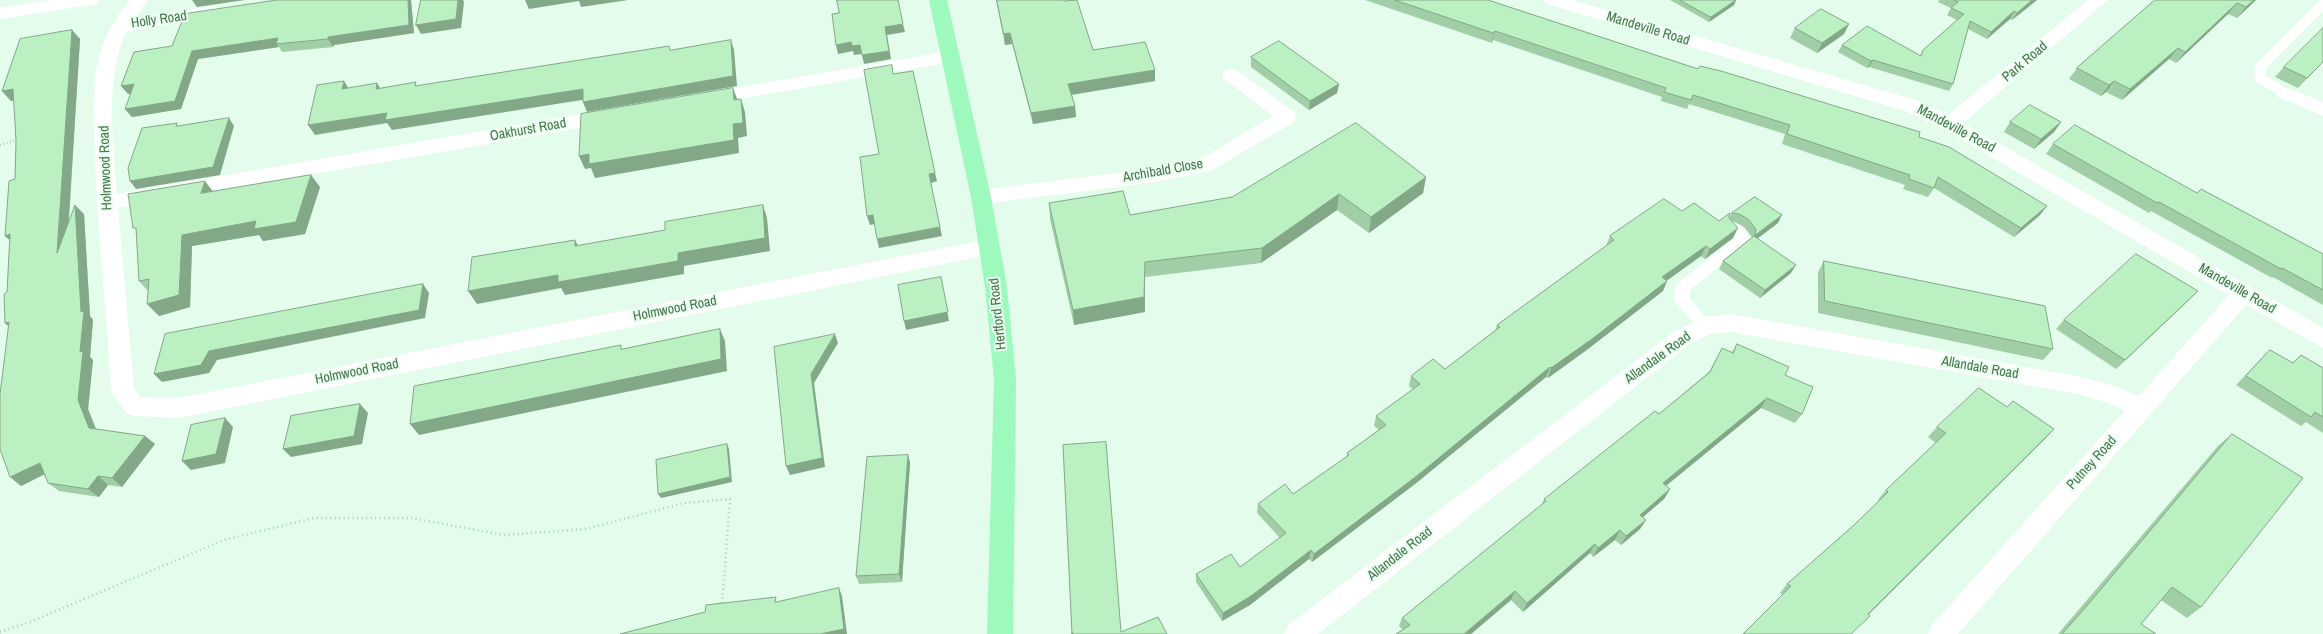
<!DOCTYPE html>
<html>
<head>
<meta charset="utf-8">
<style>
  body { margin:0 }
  canvas { display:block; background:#e3fceb }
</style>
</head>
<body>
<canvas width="2323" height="634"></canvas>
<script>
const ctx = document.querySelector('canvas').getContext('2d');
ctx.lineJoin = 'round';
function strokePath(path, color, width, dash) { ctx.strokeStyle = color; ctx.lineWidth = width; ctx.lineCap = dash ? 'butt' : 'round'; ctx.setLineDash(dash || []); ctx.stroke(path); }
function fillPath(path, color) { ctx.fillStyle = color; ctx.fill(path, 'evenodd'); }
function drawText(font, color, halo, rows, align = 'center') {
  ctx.font = font + ' "Archivo Narrow",sans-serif'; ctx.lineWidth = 4; ctx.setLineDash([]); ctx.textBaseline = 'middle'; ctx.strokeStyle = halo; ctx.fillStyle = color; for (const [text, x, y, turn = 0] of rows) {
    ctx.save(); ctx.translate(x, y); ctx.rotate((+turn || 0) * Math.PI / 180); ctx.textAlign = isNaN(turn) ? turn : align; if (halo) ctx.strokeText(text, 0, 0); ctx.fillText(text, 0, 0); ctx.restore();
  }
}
strokePath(new Path2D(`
  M0 145 19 139`), '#9fd5a5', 2, [1, 2.5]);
strokePath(new Path2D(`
  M0 632 30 622 224 540 314 518H411L504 535 586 529 684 503 730 499 722 606`), '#9fd5a5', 2.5, [1, 3.5]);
fillPath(new Path2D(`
  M2323 0V11L2266 68V76L2290 90 2291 93 2290 96H2280L2255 81 2254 78 2256 64 2319 1Z
  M1732 222C1740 224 1747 231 1751 238L1749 242 1690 290 1689 298 1713 326 1710 330 1705 332 1700 330 1676 303C1672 297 1675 289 1678 283L1735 238 1725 227 1727 223Z`), '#fff');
fillPath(new Path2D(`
  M52 0H100L97 4 91 5 0 19V7Z
  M130 0H148L135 18 214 6 220 8 223 12 220 16 214 18 127 31C104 76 113 144 117 194L609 109 616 111 619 116 616 121 609 123 118 208 134 389 140 397 179 398 989 239 996 241 1000 247 996 253 989 255 179 418 134 416 126 413 111 391C107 312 97 233 95 155 94 122 91 85 100 52 106 32 117 16 130 0Z
  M1544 0H1572L1919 101 1948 115 2088 0H2108L1963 123 2323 328V348L2246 305 1958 634H1928L1932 625 2125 410 2106 402 2077 394 1731 332 1709 334 1690 344 1318 634H1284L1288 625 1674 332 1705 317 1731 314 2077 376 2111 385 2139 396 2229 295 1943 129 1905 111 1547 4Z
  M949 51 956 53 958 57 956 61 706 105 699 104 697 99 699 94 706 93Z
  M1231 69 1238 71 1294 112 1297 117 1294 122 1212 170 1205 172 1149 183 981 204 974 202 971 197 974 192 981 190 1149 169 1200 159 1273 116 1224 79 1222 75 1224 71Z
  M2285 87 2323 102V116L2278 97 2276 93 2278 89Z`), '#fff');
fillPath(new Path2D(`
  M929 0H947L991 197 1007 287 1016 380 1013 634H987L994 380 985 287 971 197Z`), '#9df9bd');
fillPath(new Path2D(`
  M277 0H411L414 33 334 45 333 47 282 52 279 47 198 59 181 109 132 117 125 109 131 94H128L172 46Z
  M996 0H1064L1093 50 1155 81 1072 95 1075 106 1076 117 1033 124 1012 44 1005 45Z
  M1365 0H1488L1698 69 1919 137 2040 215 2014 237 1934 188 1928 197 1903 189 1905 185 1782 144 1785 134 1689 104 1687 109 1661 101 1662 97 1493 40 1492 43Z
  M1670 0H1736L1734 5 1709 22Z
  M1939 0H2037L2012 20 2010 19 1987 39 1968 29 1953 84 1949 91 1869 67 1867 68 1838 52 1842 45 1920 56 1923 50 1957 20 1947 15 1951 8 1938 2Z
  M2155 0H2256L2237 18 2228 14 2176 63 2169 59 2122 100 2106 92 2101 96 2069 79 2077 68Z
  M1795 28 1844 34 1817 53 1790 38Z
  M72 30 80 39 69 221 84 214 90 316 93 320 90 357 93 360 88 409 96 429 145 436 155 444 122 487 108 485 99 497 59 491 48 483 45 474 21 486 8 326 5 323 7 292 10 240 5 236 15 179 16 141 14 100 11 101 2 91Z
  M1251 57 1339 84 1337 93 1309 110 1251 67Z
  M2323 62 2298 88 2275 77 2284 67Z
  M2010 122H2061L2054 132 2034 149 2004 132Z
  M2053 144 2197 193 2323 254V305L2273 277 2272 278 2151 211 2149 213 2046 154Z
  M1426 177 1423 193 1369 233 1337 210 1261 263 1145 277V312L1074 325 1050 219 1049 203 1130 215Z
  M320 187 305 234 263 241 259 235 192 246 190 307 159 316 148 291 139 281 213 191Z
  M1755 197 1778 223 1757 239 1791 273 1760 298 1719 269 1723 261 1752 237 1744 227 1735 222 1732 221 1733 238 1705 259 1701 256 1667 280 1663 291 1588 349 1548 378 1546 377 1415 484 1312 562 1309 559 1250 605 1222 621 1196 582V574L1240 567 1280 538 1257 513 1258 504 1293 494 1347 457V453L1379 430 1374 426 1376 416 1413 389 1409 386 1411 376 1445 369 1495 331 1497 325 1606 246 1610 236 1682 211 1719 221 1729 218 1732 213Z
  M1824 261 2053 349 2043 360 1818 313V272Z
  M2189 300 2116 369 2056 329 2064 320Z
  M1737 344 1785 375 1802 414 1795 423 1761 408 1666 486 1670 489 1664 499 1643 517 1646 520 1640 529 1621 545 1615 540 1593 557 1590 553 1523 612 1511 600 1471 634H1396L1403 630 1399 626 1402 618 1541 506 1544 499 1659 414 1709 372 1722 348 1732 352Z
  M2270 350 2292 363 2301 355 2323 368V433L2306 422 2301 426 2236 385 2261 359Z
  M2007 407 2054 429 1868 614 1783 595 1780 593 1787 584 1853 526 1879 501 1878 500 1886 490 1936 443 1928 437 1937 427Z
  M2232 434 2201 607 2187 618 2161 600 2141 624 2156 634H2058L2218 446Z
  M908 455 910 463 902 582 859 584 856 576Z`), '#a1cea7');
fillPath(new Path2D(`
  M192 0H245L197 7Z
  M408 0H411L414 33 334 45 333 47 328 39V37Z
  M458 0H463L464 2 461 28 421 34 416 25Z
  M525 0H628L581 7 579 1 529 9Z
  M1736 0 1734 5 1709 22 1711 17Z
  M2032 0H2037L2012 20 2017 13Z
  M2254 0H2256L2237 18 2246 7Z
  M2237 3 2228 14 2176 63 2185 52Z
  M2014 11 2010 19 1987 39 1991 32Z
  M903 24 905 32 887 35 891 59 864 64 862 55 885 27Z
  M1849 24 1844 34 1817 53 1822 43Z
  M72 30 80 39 66 262 57 253Z
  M1495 31 1493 40 1492 43 1494 33Z
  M1010 33 1012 44 1005 45 1004 34Z
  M278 38 276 44 279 47 198 59 181 109 132 117 125 109 192 51Z
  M731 40 734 50 737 86 587 112 583 102Z
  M851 42 860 45 862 54 854 55 853 51 838 54 836 45Z
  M2178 48 2169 59 2122 100 2130 89Z
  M1873 60 1869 67 1867 68 1871 61Z
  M1155 70V81L1069 95 1068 84Z
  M344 81 350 91 342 89Z
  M2114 81 2106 92 2101 96 2109 85Z
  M377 83 383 93 376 89Z
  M134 84 141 92 128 94 121 86Z
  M1339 84 1337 93 1309 110 1310 101Z
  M733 88 738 101 734 100Z
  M13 89 22 98 11 101 2 91Z
  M583 89 588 99 392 130 387 123 315 135 308 125 387 113Z
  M741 99 745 112 747 136 738 138 739 153 595 178 591 168 585 169 579 156 733 124Z
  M1075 106 1076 117 1033 124 1031 113Z
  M229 118 234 126 220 175 136 189 130 181Z
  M2061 122 2054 132 2034 149 2041 139Z
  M935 173 937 181 931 183 929 174Z
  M311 175 320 187 305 234 263 241 259 235 192 246 190 307 159 316 147 304 182 235Z
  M1426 177 1423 193 1369 233 1371 217Z
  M205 181 214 193H201Z
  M1339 194 1337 210 1261 263 1262 248Z
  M75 205 84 214 90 316 93 320 90 357 93 360 88 409 99 437 89 428 78 400 81 312Z
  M763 205 767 218 770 251 684 266V274L565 295 561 288 477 304 468 291Z
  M2047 206 2040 215 2014 237 2021 228Z
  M873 215 875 224 870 225 867 216Z
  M1782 215 1778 223 1750 244 1754 236Z
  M940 227 942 236 879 248 877 239Z
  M1738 228 1733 238 1705 259 1710 249Z
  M10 234 15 245 5 236Z
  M575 240 582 253 575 246Z
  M1706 246 1701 256 1658 287 1662 277Z
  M1145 262V312L1074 325 1073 310Z
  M1796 265 1791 273 1760 298 1765 290Z
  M941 277 949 321 906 330 904 321Z
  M1667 281 1663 291 1588 349 1548 378 1551 368Z
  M423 284 429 293 425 318 217 360 209 373 162 382 154 374 209 351Z
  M2198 291 2189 300 2116 369 2125 360Z
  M9 322 15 332 5 323Z
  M720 329 725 341 727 371 419 435 410 424Z
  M835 334 838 343 814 383 825 467 790 475 786 466 811 374Z
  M1550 367 1546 377 1415 484 1312 562 1314 554Z
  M1767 398 1761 408 1657 493 1663 483Z
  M360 404 368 413 362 444 291 457 283 449Z
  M225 418 233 427 225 463 191 470 182 461Z
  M2054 429 2045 439 1860 623 1868 614Z
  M145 436 155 444 122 487 112 478Z
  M727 444 729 449 732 482 661 498 658 494Z
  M908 455 910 463 902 582 899 574Z
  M40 463 51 471 21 486 10 477Z
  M98 476 108 485 99 497 88 489Z
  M1670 489 1664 499 1635 524 1640 515Z
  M1646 520 1640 529 1621 545 1626 536Z
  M1620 530 1615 540 1593 557 1598 548Z
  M1595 544 1590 553 1523 612 1527 603Z
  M1311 550 1309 559 1250 605 1222 621 1223 613Z
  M839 588 842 596 847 634H820Z
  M1515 591 1511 600 1471 634H1464Z`), '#83a888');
const building = new Path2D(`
  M277 0H408L409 25 328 37V39L276 44 278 38 192 51 175 101 125 109 134 84 121 86 134 52 172 46 185 14Z
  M421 0H458L456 19 416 25Z
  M837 0H898L903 24 885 27 889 51 862 55 860 45 852 46 851 42 836 45 832 14 839 13Z
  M997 0H1064V1L1077 0 1093 50 1145 42 1155 70 1068 84 1075 106 1031 113 1010 33 1004 34Z
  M1395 0H1488L1698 69 1700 66 1721 71 1920 132 1919 137 1949 147 2047 206 2021 228 1938 177 1934 188 1909 179 1910 175 1787 134 1790 125 1693 95 1691 100 1664 92 1666 88 1495 31 1494 33Z
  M1680 0H1736L1711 17Z
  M1954 0H2032L2017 13 2014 11 1991 32 1970 21 1953 84 1873 60 1871 61 1842 45 1867 26 1921 56 1923 50 1964 14 1951 8 1958 2Z
  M2155 0H2254L2246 7 2237 3 2185 52 2178 48 2130 89 2114 81 2109 85 2077 68Z
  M1821 9 1849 24 1822 43 1795 28Z
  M2323 28V62L2307 78 2284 67Z
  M72 30 57 253 75 205 81 312 84 311 80 352 83 351 78 400 89 428 145 436 112 478 98 476 88 489 48 483 40 463 10 477 0 449V394L9 322 5 323 4 294 7 292 10 234 5 236 9 181 15 179 16 141 13 89 2 91 20 39Z
  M731 40 733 76 583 102V89L385 120 387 113 308 125 317 85 344 81 342 89 377 83 376 89 416 82 415 86 669 46 670 50Z
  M1279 41 1339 84 1310 101 1251 57Z
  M892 65 893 74 913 71 935 173 929 174 940 227 877 239 873 215 867 216 860 157 879 154 864 70Z
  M733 88 734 100 741 99 743 123 733 124 734 140 589 164V154L579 156 581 114Z
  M2030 105 2061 122 2041 139 2010 122Z
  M229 118 213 167 130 181 128 168 142 128 177 123 176 126Z
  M1356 123 1426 177 1371 217 1339 194 1262 248 1145 262 1144 297 1073 310 1049 203 1123 191 1130 215 1232 197Z
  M2075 125 2197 193 2201 189 2323 254V290L2282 268 2281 269 2159 202 2157 203 2053 144Z
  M311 175 296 222 254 229 256 221 182 235 179 295 147 304 149 279 139 281 136 228H133L128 194 205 181 201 193Z
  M1755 197 1782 215 1754 236 1796 265 1765 290 1723 261 1755 235 1756 229 1748 219 1739 214 1732 213Z
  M1664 199 1682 211 1694 203 1719 221 1730 213 1729 218 1738 228 1710 249 1706 246 1662 277 1667 281 1592 339 1551 368 1550 367 1418 475 1314 554 1311 550 1251 596 1223 613 1196 574 1231 554 1240 567 1286 533 1258 504 1285 484 1293 494 1349 455 1347 453 1386 425 1376 416 1420 384 1411 376 1433 359 1445 369 1500 327 1497 325 1614 240 1610 236Z
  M763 205 765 238 678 253V261L558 282V275L468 291 472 257 575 240V246L665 230V222Z
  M2136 254 2198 291 2125 360 2064 320Z
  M1824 261 2045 306 2053 349 1825 301Z
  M941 277 948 312 904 321 898 285Z
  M423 284 419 310 209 351 201 365 154 374 165 334Z
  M720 329 721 359 410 424 414 386 621 345V349Z
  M835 334 811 374 822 458 786 466 774 347Z
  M1737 344 1789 367 1785 375 1813 387 1802 414 1767 398 1663 483 1670 489 1640 515 1646 520 1626 536 1620 530 1598 548 1595 544 1527 603 1515 591 1464 634H1396L1410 625 1402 618 1546 501 1544 499 1655 411 1659 414 1710 372 1722 348 1733 353Z
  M2270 350 2293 363 2301 355 2323 368V417L2315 412 2311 417 2246 376Z
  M1979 388 2007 407 2013 401 2054 429 1868 614 1870 616 1851 634H1743L1791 586 1787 584 1853 526 1888 492 1886 490 1946 433 1937 427Z
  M360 404 354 436 283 449 291 416Z
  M225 418 216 454 182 461 191 425Z
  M2232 434 2303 478 2201 607 2172 587 2141 624 2156 634H2062L2086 607Z
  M1106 442 1121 632 1158 617 1167 634H1073L1072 632V634L1063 445Z
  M727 444 730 477 658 494 656 460Z
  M908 455 899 574 856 576 867 457Z
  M839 588 844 629 820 634H620L705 612 706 605 776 597 775 602Z`);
fillPath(building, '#bbf0c2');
strokePath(building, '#83a888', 1);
drawText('14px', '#4a734d', '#e9fff0', [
  ["Holly Road",159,20,-8],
  ["Mandeville Road",1648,29,17],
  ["Park Road",2025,62,-40],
  ["Mandeville Road",1956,129,28],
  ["Oakhurst Road",528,130,-10],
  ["Holmwood Road",106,168,-92],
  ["Archibald Close",1163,171,-10],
  ["Mandeville Road",2237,289,30],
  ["Holmwood Road",675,309,-11],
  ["Hertford Road",998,314,-96],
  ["Allandale Road",1658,358,-36],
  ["Allandale Road",1980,368,10],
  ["Holmwood Road",357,372,-11],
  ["Putney Road",2092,463,-48],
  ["Allandale Road",1400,554,-38]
]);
</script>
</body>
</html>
